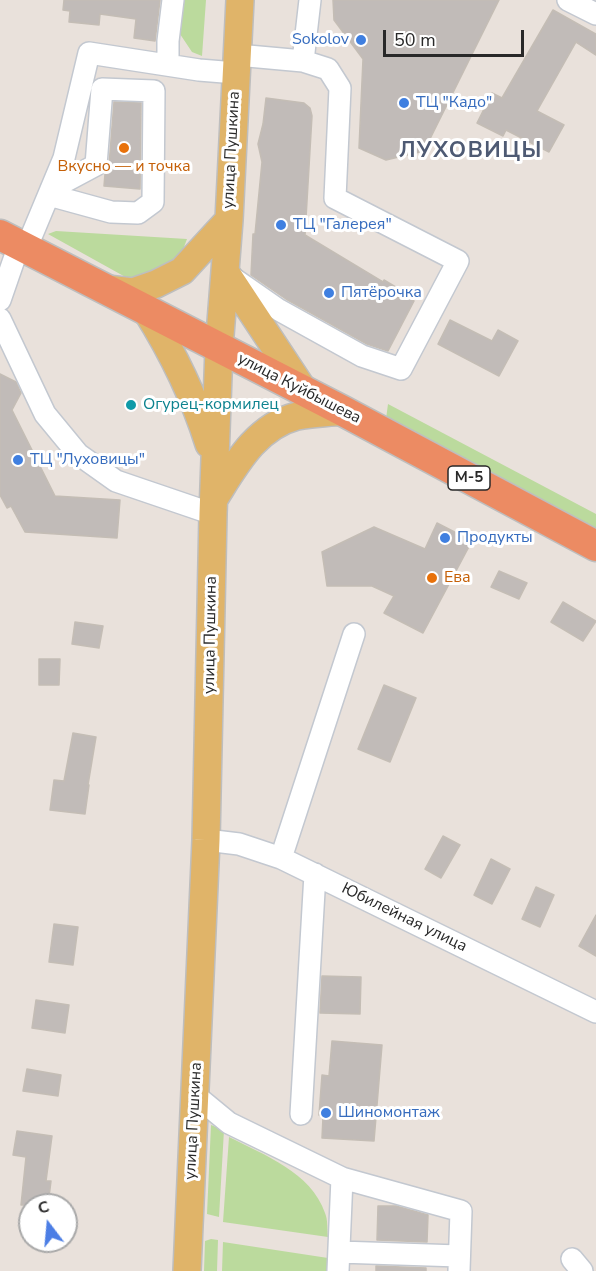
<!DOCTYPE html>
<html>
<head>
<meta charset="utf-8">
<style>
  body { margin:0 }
  #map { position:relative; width:596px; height:1271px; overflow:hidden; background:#e9e1db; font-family:"Nunito Sans",sans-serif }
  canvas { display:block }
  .north { position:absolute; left:18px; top:1193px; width:60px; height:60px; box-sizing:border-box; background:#fff; border:2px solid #a9a9a9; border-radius:50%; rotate:344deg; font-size:16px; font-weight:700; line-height:24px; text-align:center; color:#282828 }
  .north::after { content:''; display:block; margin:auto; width:21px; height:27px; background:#4c7ee5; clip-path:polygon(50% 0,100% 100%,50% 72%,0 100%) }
  .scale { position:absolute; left:383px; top:30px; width:141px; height:27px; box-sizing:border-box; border:3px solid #282828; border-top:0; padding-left:8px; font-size:18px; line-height:21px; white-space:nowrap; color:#282828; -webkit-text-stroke:4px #fff; paint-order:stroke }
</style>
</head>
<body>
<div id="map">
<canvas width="596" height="1271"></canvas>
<div class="north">С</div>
<div class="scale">50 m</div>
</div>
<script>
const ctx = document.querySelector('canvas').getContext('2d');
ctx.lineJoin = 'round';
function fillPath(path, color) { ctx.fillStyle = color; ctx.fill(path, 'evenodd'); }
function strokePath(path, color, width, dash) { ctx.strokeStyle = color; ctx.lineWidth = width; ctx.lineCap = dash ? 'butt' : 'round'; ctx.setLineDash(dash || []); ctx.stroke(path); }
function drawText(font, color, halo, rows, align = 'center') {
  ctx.font = font + ' "Nunito Sans",sans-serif'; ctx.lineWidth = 6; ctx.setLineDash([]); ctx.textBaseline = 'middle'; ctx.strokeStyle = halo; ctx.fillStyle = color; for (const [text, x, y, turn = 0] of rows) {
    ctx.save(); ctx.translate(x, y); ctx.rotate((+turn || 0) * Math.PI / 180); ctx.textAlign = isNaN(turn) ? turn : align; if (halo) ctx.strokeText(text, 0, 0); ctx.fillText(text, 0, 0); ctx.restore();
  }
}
fillPath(new Path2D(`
  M184 0H206L202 56 192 52 180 34Z
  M56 231 187 239 178 263 152 278 129 279 48 234Z
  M388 404 596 514V531L386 419Z
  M211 1125 224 1130 219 1217 207 1214Z
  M229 1137C264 1155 311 1172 325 1213 328 1220 327 1229 328 1237L223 1222Z
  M211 1239 218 1240 217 1271H204L205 1241Z
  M223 1242 328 1258V1271H222Z`), '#bbda9d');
const building = new Path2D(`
  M64 0H160L155 41 134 38 136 19 100 14 99 25 69 22 70 11 63 10Z
  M333 0H499L424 151 386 160 359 148 363 59 334 20Z
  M553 10 596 34V55L576 42 537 111 564 125 549 152 506 130 503 136 477 123 492 93 502 98Z
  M266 98 304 103 310 108 312 116 305 235 383 282 384 280 399 289 398 292 414 301 388 351 367 344 286 299 251 275 253 234H255L262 162 258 144 263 124Z
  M114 102 141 103 140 189 104 186 105 174 109 166Z
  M450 320 492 341 498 330 518 341 499 376 438 344Z
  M0 374 16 382 21 393 12 410 55 496 120 500 117 538 25 532 11 506 7 508 0 495Z
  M437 523 472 541 423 633 384 613 394 596 372 586H327L322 552 374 527 425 549Z
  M499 571 527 583 519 599 491 587Z
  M563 602 596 621 583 641 551 622Z
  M75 622 103 626 99 648 72 644Z
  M39 659H60L59 685H39Z
  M384 685 416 698 390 762 358 749Z
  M73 733 96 737 88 785H89L85 814 50 810 54 780 64 781Z
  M443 836 460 845 441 878 425 869Z
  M491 859 510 869 492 904 474 895Z
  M536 887 554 895 540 927 522 919Z
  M596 915V956L579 946Z
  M54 924 78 927 73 965 49 962Z
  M322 976 361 977 360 1014 320 1013Z
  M36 1000 69 1005 65 1033 32 1028Z
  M332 1041 382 1045 374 1141 322 1138 323 1117 319 1115 322 1075 329 1076Z
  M27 1069 61 1075 58 1096 23 1091Z
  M17 1131 52 1136 46 1181H51L48 1205H21L26 1157 13 1155Z
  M378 1206H396L428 1215 427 1242 377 1240Z
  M376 1266 426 1268V1271H376Z`);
fillPath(building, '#c1bbb8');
strokePath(building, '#c4bdb5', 1.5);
const minor = new Path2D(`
  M568 0 596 14
  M237 55 303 61 310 0
  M168 64V41L173 0
  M49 195 111 212 138 213 153 202 154 91 102 89 96 165 51 189
  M26 249 64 158 89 53 199 70 236 73
  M233 278 279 310 362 356 401 369 458 261 335 198 340 88 328 69 303 61
  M0 300 19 245
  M0 319 45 414 78 454 116 481 213 514
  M206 840 239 844 281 858 596 1012
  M281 858 354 634
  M195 1095 229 1123 342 1178 461 1211 459 1271
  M301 1114 315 874
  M339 1252 459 1256
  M572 1259 582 1271
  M338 1271 342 1178`);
const major = new Path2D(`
  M226 273 304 391
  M107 289 133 292 156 284 182 271 229 220
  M146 310C173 353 194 396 209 444
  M214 499C235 466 255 427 297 416 311 413 328 413 343 411
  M187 1271 206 840 213 514 219 348 229 220 240 0`);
const highway = new Path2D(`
  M0 235 343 411 596 546`);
strokePath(minor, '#c3c8d0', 24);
strokePath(major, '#bebebe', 30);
strokePath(highway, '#bebebe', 33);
strokePath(minor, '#fff', 21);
strokePath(major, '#e0b469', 27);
strokePath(highway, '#ec8b63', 30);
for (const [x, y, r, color] of [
  [361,40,6,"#3f7fe0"],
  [404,103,6,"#3f7fe0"],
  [124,148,6,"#e8710a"],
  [281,225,6,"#3f7fe0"],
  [329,293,6,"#3f7fe0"],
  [131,405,6,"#0f9aa8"],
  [18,460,6,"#3f7fe0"],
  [445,538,6,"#3f7fe0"],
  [432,578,6,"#e8710a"],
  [326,1113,6,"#3f7fe0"]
]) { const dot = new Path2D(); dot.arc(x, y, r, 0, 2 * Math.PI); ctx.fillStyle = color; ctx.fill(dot); strokePath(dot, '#fff', 2); }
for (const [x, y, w] of [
  [469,478,42]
]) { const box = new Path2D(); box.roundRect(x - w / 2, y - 12, w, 24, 4.5); ctx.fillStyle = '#fff'; ctx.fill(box); strokePath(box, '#282828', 1.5); }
drawText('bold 15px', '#282828', null, [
  ["М-5",469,478]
]);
drawText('16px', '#366cbe', '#fff', [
  ["Sokolov",349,40,"right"],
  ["ТЦ \"Кадо\"",416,103],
  ["ТЦ \"Галерея\"",293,225],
  ["Пятёрочка",341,293],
  ["ТЦ \"Луховицы\"",30,460],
  ["Продукты",457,538],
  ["Шиномонтаж",338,1113]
], 'left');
drawText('16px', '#282828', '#fff', [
  ["улица Пушкина",232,150,-87],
  ["улица Куйбышева",299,389,27],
  ["улица Пушкина",211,635,-89],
  ["Юбилейная улица",404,918,26],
  ["улица Пушкина",194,1121,-87]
]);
drawText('16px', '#c56008', '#fff', [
  ["Вкусно — и точка",124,167],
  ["Ева",444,578,"left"]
]);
drawText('16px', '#0d838f', '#fff', [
  ["Огурец-кормилец",143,405]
], 'left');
ctx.letterSpacing = '1.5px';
drawText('bold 22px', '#4e5a73', '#fff', [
  ["ЛУХОВИЦЫ",471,152]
]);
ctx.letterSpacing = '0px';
</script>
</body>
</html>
